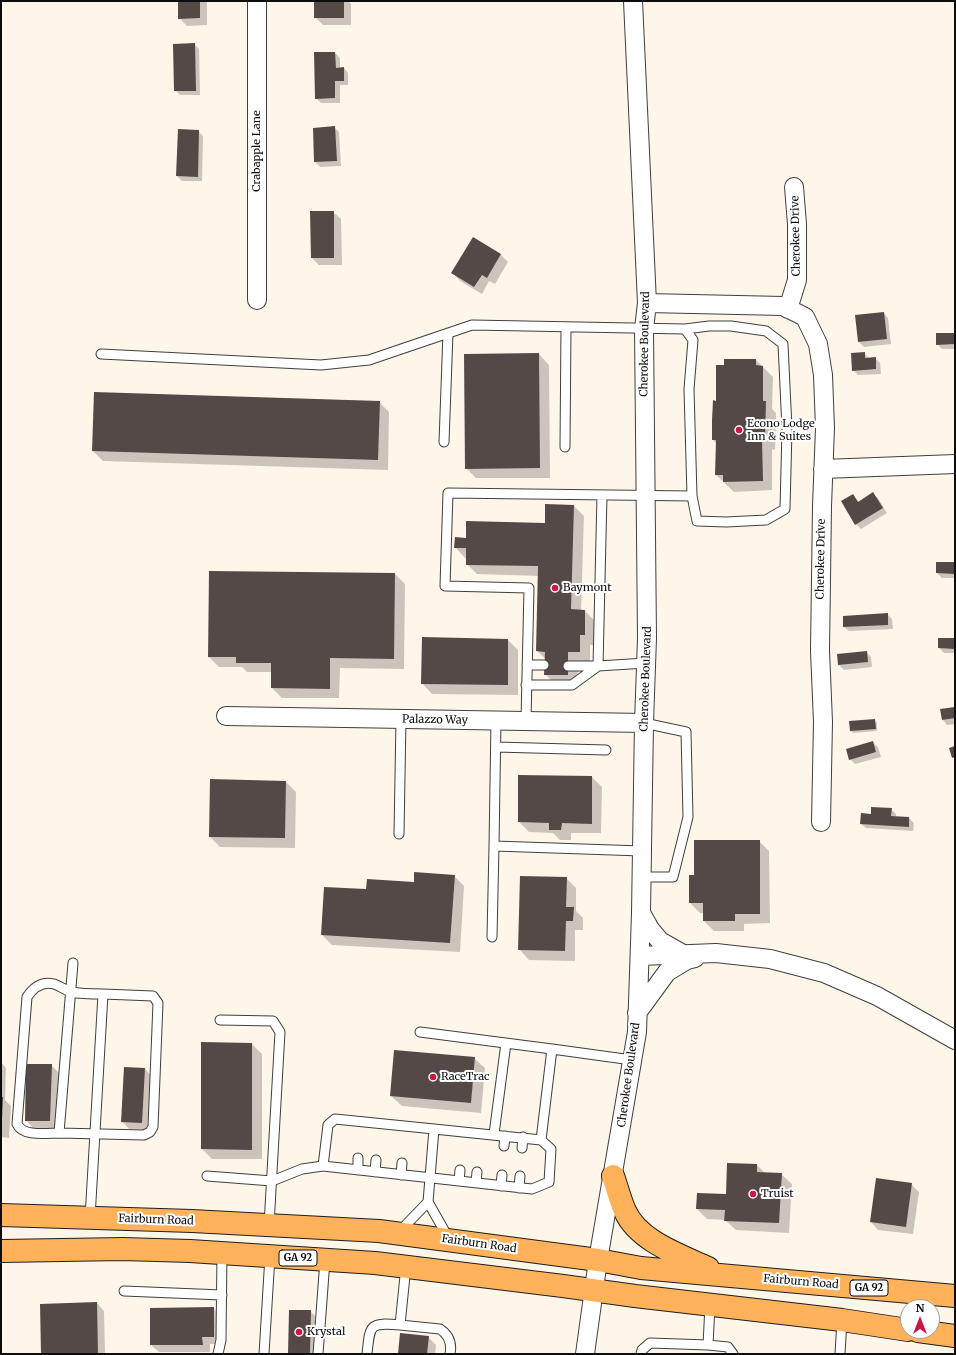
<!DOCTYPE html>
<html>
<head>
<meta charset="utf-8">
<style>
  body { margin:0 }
  #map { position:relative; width:956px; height:1355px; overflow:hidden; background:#fff6ea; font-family:Merriweather,serif }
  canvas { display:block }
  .frame { position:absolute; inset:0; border:2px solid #0c0c0c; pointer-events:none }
  .north { position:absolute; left:900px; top:1299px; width:40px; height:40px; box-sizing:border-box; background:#fff; border:1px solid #9e9e9e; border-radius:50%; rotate:0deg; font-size:11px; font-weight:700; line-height:16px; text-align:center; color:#0c0c0c }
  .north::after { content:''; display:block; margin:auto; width:14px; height:18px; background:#c91647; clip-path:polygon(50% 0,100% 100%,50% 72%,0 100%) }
</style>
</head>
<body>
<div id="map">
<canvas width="956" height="1355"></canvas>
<div class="frame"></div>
<div class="north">N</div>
</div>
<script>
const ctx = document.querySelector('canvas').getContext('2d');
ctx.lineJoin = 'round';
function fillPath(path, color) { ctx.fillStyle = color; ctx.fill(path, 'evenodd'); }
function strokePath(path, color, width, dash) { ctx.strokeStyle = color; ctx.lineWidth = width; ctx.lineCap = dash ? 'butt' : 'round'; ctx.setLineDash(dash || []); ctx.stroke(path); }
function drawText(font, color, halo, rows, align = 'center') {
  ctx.font = font + ' Merriweather,serif'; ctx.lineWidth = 4; ctx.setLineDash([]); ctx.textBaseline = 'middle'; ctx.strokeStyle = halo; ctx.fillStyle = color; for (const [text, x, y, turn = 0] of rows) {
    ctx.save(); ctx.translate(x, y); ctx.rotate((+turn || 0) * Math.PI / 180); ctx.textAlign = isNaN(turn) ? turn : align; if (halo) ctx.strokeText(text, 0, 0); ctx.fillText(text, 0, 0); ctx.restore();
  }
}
fillPath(new Path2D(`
  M179 1H207V25L187 26 179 18Z
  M315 1H348L351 4V25H323L315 17Z
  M194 44 199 49 200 95H180L175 90Z
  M315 53H335L340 58V69L344 68 348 73V85H340V103H321L316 98Z
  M334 127 339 132 341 166 320 167 315 162 314 129Z
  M198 131 203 136 202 181H182L177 176Z
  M333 212 341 219 342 265H319L312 258Z
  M474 238 501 255 508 262 495 284 489 281 482 294 460 281 453 273Z
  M884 313 888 318 891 344 864 347 859 342Z
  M955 334V349H942L937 344Z
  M864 353 870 359 875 358 880 363 881 374 858 375 853 370Z
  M539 354 549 365 550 478H476L466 468 465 355Z
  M756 360 773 377 772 409 776 413 775 450 772 449V490L734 492 716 475V443L713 440 716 402Z
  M379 402 389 412 388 470 103 461 93 451Z
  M873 494 878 498 887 513 861 529 856 524 853 495 859 502Z
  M574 506 584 516 581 611H585L595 621V645H590V662H578L577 685 555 684 545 674 546 659 537 651 539 576 477 574 467 564V558H465L455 547 467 539 546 524Z
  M955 563V578H942L937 573Z
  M395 574 405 584 404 669 340 668 339 698H282L272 688V672H247L242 667H219L209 657Z
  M887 614 892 619 893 629 849 631 844 627Z
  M423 638 508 640 518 650V695L432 694 422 683Z
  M955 639V653H944L939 648Z
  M866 652 871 657 872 667 844 670 839 665 838 655Z
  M955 708V724L947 725 943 720Z
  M874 720 877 723V731L853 733 851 731Z
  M873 743 878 747 881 757 855 764 850 759Z
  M592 777 602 787 601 833H571V840H560L553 833 529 832 519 822Z
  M286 782 296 792 295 848 220 847 210 837Z
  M891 809 896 814V818H909L914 823 913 831 866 828 861 824 872 815Z
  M759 841 769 851 770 923 744 924V931H714L704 921V913H700L690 903 695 876Z
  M454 876 464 886 460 952 332 945 322 935 367 890Z
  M566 878 576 888V911L583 918V930H575V961L529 960 519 949Z
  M202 1043 252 1044 262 1054V1159H212L202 1149Z
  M474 1058 485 1068 481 1113 402 1106 391 1096Z
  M1 1062 6 1068 5 1100 11 1106 9 1138 1 1137Z
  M51 1065 59 1073 57 1128H33L26 1120Z
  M145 1069 152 1076 149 1130 129 1129 122 1121Z
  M757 1165 765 1173 781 1174 792 1184 789 1233 736 1230 725 1220 707 1219 697 1209 727 1195Z
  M911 1184 919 1192 913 1234 878 1230 871 1222Z
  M97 1303 104 1311 105 1354H42Z
  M213 1308 221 1316V1344H210V1352H159L151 1345Z
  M310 1311 315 1316 314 1354H289Z
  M428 1337 436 1345 435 1354H399Z`), '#0003');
fillPath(new Path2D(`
  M178 1H200V18L178 19Z
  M314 1H344V18H314Z
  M195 43 196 91H174L173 44Z
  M314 52H335L336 68 344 67V81H335V98L315 99Z
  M335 126 337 161 314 162 313 128Z
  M178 129 199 130 198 177 176 176Z
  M310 211H334V258H311Z
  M473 237 501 254 487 278 482 275 474 287 451 273Z
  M884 312 887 339 858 342 855 315Z
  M936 333H955V344L936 345Z
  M865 352V358L876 357V369L852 371 851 353Z
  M539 353 540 468 465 469 464 354Z
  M724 359H756V365L763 366V401H766L765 440H762L763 481 723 482V475H715L716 440H712V420L713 400 716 401V365H724Z
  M94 392 380 401 378 460 92 451Z
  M873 492 883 508 855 525 841 501 853 494 858 502Z
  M545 504 574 505 571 609 585 610V635H580V652H568V675H544L545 652 536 651 538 566 466 565V548H454L455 537 466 538V521L545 523Z
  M936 562H955V574L936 573Z
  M209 571 395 573 394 659 330 658V689L271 688V663H236V657H208Z
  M888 613V625L843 627V616Z
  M422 637 508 639V685L421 684Z
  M938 638H955V649L938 648Z
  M867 651 868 662 838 665 837 654Z
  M955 707V718L942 720 940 709Z
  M875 719 876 729 850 731 849 721Z
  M873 741 876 752 849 760 846 749Z
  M955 746V757L952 758 949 748Z
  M518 775 592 776V824L562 823 561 830H549V823L518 822Z
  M210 779 286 781 285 838 209 837Z
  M871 807 892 808 891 816 909 817V827L860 824 861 813 871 814Z
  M694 840H760V914H735V921H703V903H689V875H694Z
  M414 872 455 875 450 943 321 935 324 887 366 889 367 879 414 882Z
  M520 876 567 877 566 907H574L573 921H566L565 951 518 950Z
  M201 1042 252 1043V1150L201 1149Z
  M394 1050 475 1057 471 1103 390 1096Z
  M26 1064H52L50 1121H25Z
  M124 1067 145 1068 142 1123 121 1122Z
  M1 1097H3L2 1120H1Z
  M727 1163 757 1164V1172L782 1173 779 1223 724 1221 725 1210 696 1209 697 1193 726 1194Z
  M876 1178 912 1183 906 1227 870 1222Z
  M97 1302 98 1354H41L40 1304Z
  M214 1307V1337H202L203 1345H150V1308Z
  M289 1310H311L310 1354H288Z
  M400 1333 429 1336 427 1354H398Z`), '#554947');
const lane = new Path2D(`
  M685 329 709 326H731L766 331 783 344 787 429 785 509 766 520 726 522 697 521 692 496
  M101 354 321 365 369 360 472 325 685 329 693 340 689 389 692 496 448 493 445 586 529 588 526 721
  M444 442 448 333
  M565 447 566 327
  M602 495 598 666 646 663
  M527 665H544
  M568 666H598
  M526 685H572L598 666
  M496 720 494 846 642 851
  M496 747 606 750
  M399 834 401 719
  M642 877H673L688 817 686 732 644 723
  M492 937 494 846
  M73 963 59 1133 144 1135 150 1132 153 1127 158 1003 153 996 103 994 90 1218
  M220 1020 273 1021 280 1032 269 1225
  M420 1032 552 1049
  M59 1133C47 1133 23 1137 17 1124L27 997C33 988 42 981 54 984 60 986 65 990 71 992 81 994 93 994 103 994
  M494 1134 506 1043
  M504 1146 505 1136
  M522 1148 523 1137
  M323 1166 328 1125 335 1119 434 1129
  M358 1170V1158
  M375 1172 376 1160
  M401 1175 402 1163
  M207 1176 272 1181 302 1169 323 1166 532 1189 549 1182 551 1149 541 1140
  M459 1181 460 1170
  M476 1183 477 1172
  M501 1186 502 1175
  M519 1188 520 1176
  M428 1202 434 1129 541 1140 552 1049 632 1060
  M399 1232 428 1202 449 1239
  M124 1291 222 1295
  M710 1305 708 1345 728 1347 733 1354
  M400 1325 440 1329C449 1335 452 1344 450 1354
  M218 1354 221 1340 222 1253
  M264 1354 270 1256
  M318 1354 325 1260
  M367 1354C370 1325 369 1322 400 1325L406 1266
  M641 1354 642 1350 650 1343 708 1345
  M840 1354 842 1320`);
const street = new Path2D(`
  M257 300V1
  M647 303 783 306 805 317 818 344 823 375 825 428 822 506 820 651 823 722 821 822
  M788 309 797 280V224L794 187
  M823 469 955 464
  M226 716 644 723
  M641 913 650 929 660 941 683 954
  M640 956 716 953 770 959 824 973 877 996 955 1040
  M637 1013 667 972 687 960 695 958
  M585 1354 598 1260 637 1032 641 913 644 723 647 638 644 329 647 303 633 1`);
const primary = new Path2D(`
  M613 1176C617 1187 620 1200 625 1211 638 1241 680 1255 708 1268
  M1 1215 192 1221 379 1231 598 1260 641 1268 955 1296
  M1 1251 123 1249 190 1251 375 1263 563 1286 635 1296 842 1320 908 1330
  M918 1331 955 1336`);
strokePath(lane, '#3f3f3f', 11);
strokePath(street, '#3f3f3f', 20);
strokePath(primary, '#1d1d1d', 24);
strokePath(lane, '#fff', 9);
strokePath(street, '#fff', 18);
strokePath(primary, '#ffb25a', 22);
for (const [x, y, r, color] of [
  [739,430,4,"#c91647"],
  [555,588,4,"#c91647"],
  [433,1077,4,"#c91647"],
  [753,1194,4,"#c91647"],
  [299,1332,4,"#c91647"]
]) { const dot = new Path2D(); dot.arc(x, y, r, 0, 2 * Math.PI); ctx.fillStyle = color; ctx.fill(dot); strokePath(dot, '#fff', 1.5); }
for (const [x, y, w] of [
  [298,1258,38],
  [869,1288,38]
]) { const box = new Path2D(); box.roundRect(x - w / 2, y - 8, w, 16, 3); ctx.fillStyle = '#fff'; ctx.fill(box); strokePath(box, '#0c0c0c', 1); }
drawText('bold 10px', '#0c0c0c', null, [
  ["GA 92",298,1258],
  ["GA 92",869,1288]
]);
drawText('11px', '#0c0c0c', '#fff', [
  ["Crabapple Lane",257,151,-90],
  ["Cherokee Drive",796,236,-91],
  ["Cherokee Boulevard",645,344,-89],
  ["Cherokee Drive",821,559,-89],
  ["Cherokee Boulevard",646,679,-88],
  ["Palazzo Way",435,720,1],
  ["Cherokee Boulevard",629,1075,-82],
  ["Fairburn Road",156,1220,2],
  ["Fairburn Road",479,1244,8],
  ["Fairburn Road",801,1282,5]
]);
drawText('11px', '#0c0c0c', '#fff', [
  ["Econo Lodge",747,424],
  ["Inn & Suites",747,437],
  ["Baymont",563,588],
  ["RaceTrac",441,1077],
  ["Truist",761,1194],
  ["Krystal",307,1332]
], 'left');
</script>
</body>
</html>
